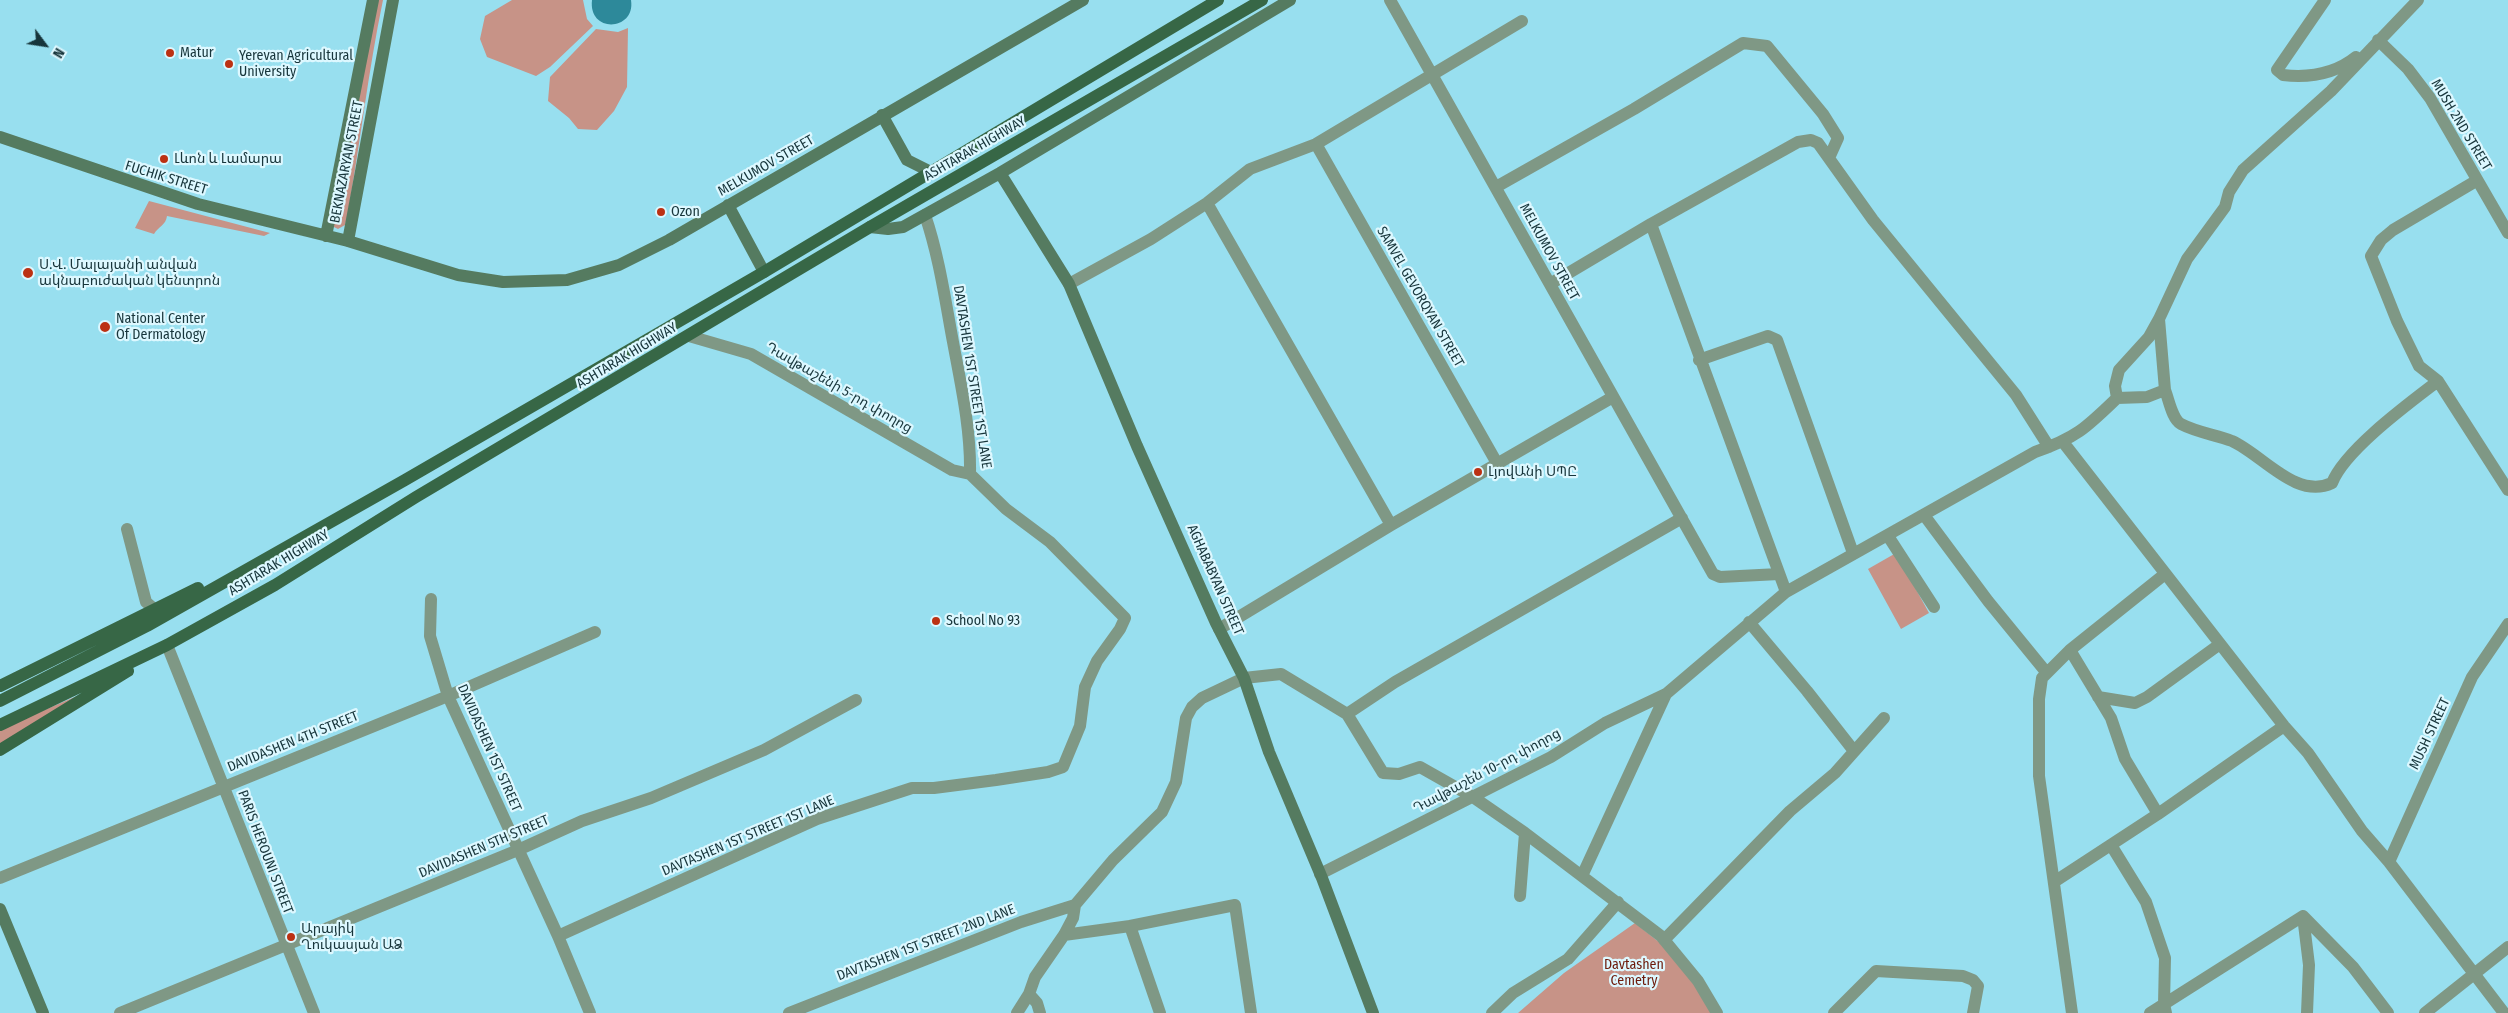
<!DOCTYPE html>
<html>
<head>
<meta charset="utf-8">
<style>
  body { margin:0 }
  #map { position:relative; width:2508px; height:1013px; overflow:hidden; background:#98dfef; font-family:"Fira Sans Condensed",sans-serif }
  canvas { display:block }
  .north { position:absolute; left:20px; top:20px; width:50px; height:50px; -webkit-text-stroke:4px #ddf8ff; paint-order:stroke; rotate:121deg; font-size:14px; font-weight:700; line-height:20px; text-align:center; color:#17353b }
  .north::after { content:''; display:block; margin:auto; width:18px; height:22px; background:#17353b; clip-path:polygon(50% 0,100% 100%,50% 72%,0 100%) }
</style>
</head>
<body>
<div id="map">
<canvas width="2508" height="1013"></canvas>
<div class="north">N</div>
</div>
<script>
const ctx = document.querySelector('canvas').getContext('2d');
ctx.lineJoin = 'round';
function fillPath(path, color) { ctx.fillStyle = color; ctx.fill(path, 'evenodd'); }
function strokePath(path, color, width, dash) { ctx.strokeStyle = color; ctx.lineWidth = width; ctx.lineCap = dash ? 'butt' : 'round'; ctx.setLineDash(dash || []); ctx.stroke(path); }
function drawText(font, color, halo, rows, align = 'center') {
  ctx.font = font + ' "Fira Sans Condensed","Noto Sans Armenian",sans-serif'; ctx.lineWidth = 4.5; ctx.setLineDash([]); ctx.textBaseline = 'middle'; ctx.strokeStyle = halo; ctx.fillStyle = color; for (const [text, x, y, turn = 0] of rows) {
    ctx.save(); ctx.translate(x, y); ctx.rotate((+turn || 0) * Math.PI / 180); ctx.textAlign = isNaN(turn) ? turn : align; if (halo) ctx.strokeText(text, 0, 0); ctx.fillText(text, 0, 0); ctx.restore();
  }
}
fillPath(new Path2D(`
  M376 0H383C368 72 360 145 347 218L345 225 338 229 332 226Z
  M512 0H583L587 19 593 26 550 67 536 76 487 57 480 39 485 16Z
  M628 28 627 87 614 111 597 130 578 129 569 118 548 101 550 77 596 29 618 32Z
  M149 201 270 233 264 236 167 216C166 225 158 227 154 234L135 228Z
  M1896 553 1929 613 1901 629 1868 569Z
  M91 690 0 745V729Z
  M1635 923 1679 958 1715 1013H1518L1564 973Z`), '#c79387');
fillPath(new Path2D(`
  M592 0H631C636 31 588 34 592 0Z`), '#2d899a');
strokePath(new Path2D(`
  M1390 0 1713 574 1720 577 1779 574
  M2325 0 2277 70 2283 75C2310 78 2335 74 2356 57
  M2378 40 2408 69 2430 98 2508 233
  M1316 144 1498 465
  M2476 181 2393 230 2381 240 2371 256 2397 321 2419 366 2438 381 2508 490
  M1496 187 1634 109 1743 43 1767 46 1823 114 1838 138 1829 158
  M1207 203 1391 525
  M1651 224 1786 592
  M1069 284 1151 239 1207 203 1250 169 1316 144 1522 21
  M1550 284 1651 224 1798 142 1811 140 1818 143 1873 220 2016 395 2049 447
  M689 336 751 354 952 470 970 474
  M1699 360 1768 336 1777 340 1853 553
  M2165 390 2159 319 2187 259 2225 207 2229 192 2243 170 2331 91 2418 0
  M2117 398 2115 386 2119 370 2149 337 2159 319
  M2063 442 2284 726 2308 753 2362 831 2389 862 2504 1013
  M1924 515 1988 601 2046 672
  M127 529 146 602 153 608
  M1888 536 1934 607
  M431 599 430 636 448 696 558 936 590 1013
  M1749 622 1807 691 1854 751
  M1219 629 1391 525 1613 397
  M167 645 314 1013
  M2070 650 2111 718 2125 759 2158 814 2284 726
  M2098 697 2135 703 2147 697 2220 644
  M1347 714 1395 682 1682 518
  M2111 845 2146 902 2165 958 2164 1004 2166 1013
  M2389 862 2472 677 2508 624
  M1320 874 1551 757 1605 723 1666 694
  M1582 876 1666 694 1786 592 2035 452C2076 438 2086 428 2117 398L2147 397 2165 390C2169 400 2172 419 2181 424 2196 432 2216 435 2232 441 2263 455 2296 500 2332 483 2345 450 2408 404 2438 381
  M0 878 448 696 595 632
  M2054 882 2158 814
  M1520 896 1525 833
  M2303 916 2353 967 2388 1013
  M2303 916 2309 965 2307 1013
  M1130 926 1235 905 1251 1013
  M1064 935 1130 926 1160 1013
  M558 936 817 819 912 788H934L996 780 1048 772 1063 767 1080 726 1085 687 1097 661 1120 629 1125 618 1050 542 1006 509 970 474C971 430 961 385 953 342 945 299 939 256 925 215
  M1664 940 1790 811 1835 773 1884 718
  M1029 994 1037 1003 1040 1013
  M120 1013 518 850 582 821 651 798 764 750 856 700
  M789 1013 1021 922 1075 905
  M1017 1013 1029 994 1035 977 1064 935 1073 918 1075 905 1113 860 1162 812 1176 782 1186 718 1192 707 1202 698 1244 678 1281 674 1347 714 1383 773 1399 774 1420 767 1473 797 1525 833 1661 936 1698 981 1717 1013
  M1492 1013 1513 993 1568 959 1618 902
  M1834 1013 1876 971 1963 976 1973 980 1978 986 1973 1013
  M2072 1013 2039 776V699L2042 678 2070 650 2165 574
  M2150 1013 2303 916
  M2425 1013 2508 947`), '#7f9885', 12);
strokePath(new Path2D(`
  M882 115 907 160 931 172
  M0 137 198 204 348 241 458 275 503 282 567 280 619 265 669 240 1083 0
  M1000 173 1069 284 1137 446 1216 623 1244 678 1269 752 1322 878 1373 1013
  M728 205 764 272
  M870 227 888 229 903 227 1000 173 1290 0
  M326 236 373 0
  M348 241 393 0
  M0 909 43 1013`), '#557b60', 12);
strokePath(new Path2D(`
  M0 686 198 588
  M0 701 147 626 405 480 764 272 1218 0
  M0 725 167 645 275 585 416 497 870 227 1262 0
  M0 750 128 671`), '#376746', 12);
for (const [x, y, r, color] of [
  [170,53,5,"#bc3113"],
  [229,64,5,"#bc3113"],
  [164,159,5,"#bc3113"],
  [661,212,5,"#bc3113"],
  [28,273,6,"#bc3113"],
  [105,327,6,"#bc3113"],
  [1478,472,5,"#bc3113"],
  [936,621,5,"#bc3113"],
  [291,937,5,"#bc3113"]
]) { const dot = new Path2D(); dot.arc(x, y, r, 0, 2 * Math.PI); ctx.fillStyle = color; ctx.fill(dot); strokePath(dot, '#ddf8ff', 2); }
drawText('14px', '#17353b', '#ddf8ff', [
  ["Matur",180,53],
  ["Yerevan Agricultural",239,56],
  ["University",239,72],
  ["Լևոն և Լամարա",174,159],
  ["Ozon",671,212],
  ["Ս.Վ. Մալայանի անվան",39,265],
  ["ակնաբուժական կենտրոն",39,281],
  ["National Center",116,319],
  ["Of Dermatology",116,335],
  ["ԼյովԱնի ՍՊԸ",1488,472],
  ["School No 93",946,621],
  ["Արայիկ",301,929],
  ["Ղուկասյան ԱՁ",301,945]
], 'left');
drawText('14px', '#17353b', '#ddf8ff', [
  ["MUSH 2ND STREET",2461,125,59],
  ["ASHTARAK HIGHWAY",975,149,-30],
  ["BEKNAZARYAN STREET",347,162,-79],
  ["MELKUMOV STREET",766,166,-30],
  ["FUCHIK STREET",166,178,17],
  ["MELKUMOV STREET",1549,252,61],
  ["SAMVEL GEVORQYAN STREET",1420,297,60],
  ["ASHTARAK HIGHWAY",627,356,-31],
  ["DAVTASHEN 1ST STREET 1ST LANE",972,377,81],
  ["Դավթաշենի 5-րդ փողոց",839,388,30],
  ["ASHTARAK HIGHWAY",279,563,-31],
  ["AGHABABYAN STREET",1215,580,66],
  ["MUSH STREET",2430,734,-65],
  ["DAVIDASHEN 4TH STREET",293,742,-22],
  ["DAVIDASHEN 1ST STREET",489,748,66],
  ["Դավթաշեն 10-րդ փողոց",1487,771,-28],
  ["DAVTASHEN 1ST STREET 1ST LANE",748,836,-23],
  ["DAVIDASHEN 5TH STREET",484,847,-23],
  ["PARIS HEROUNI STREET",265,852,69],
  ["DAVTASHEN 1ST STREET 2ND LANE",926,943,-21]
]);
drawText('14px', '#6d1b0b', '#ddf8ff', [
  ["Davtashen",1634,965],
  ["Cemetry",1634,981]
]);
</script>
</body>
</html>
